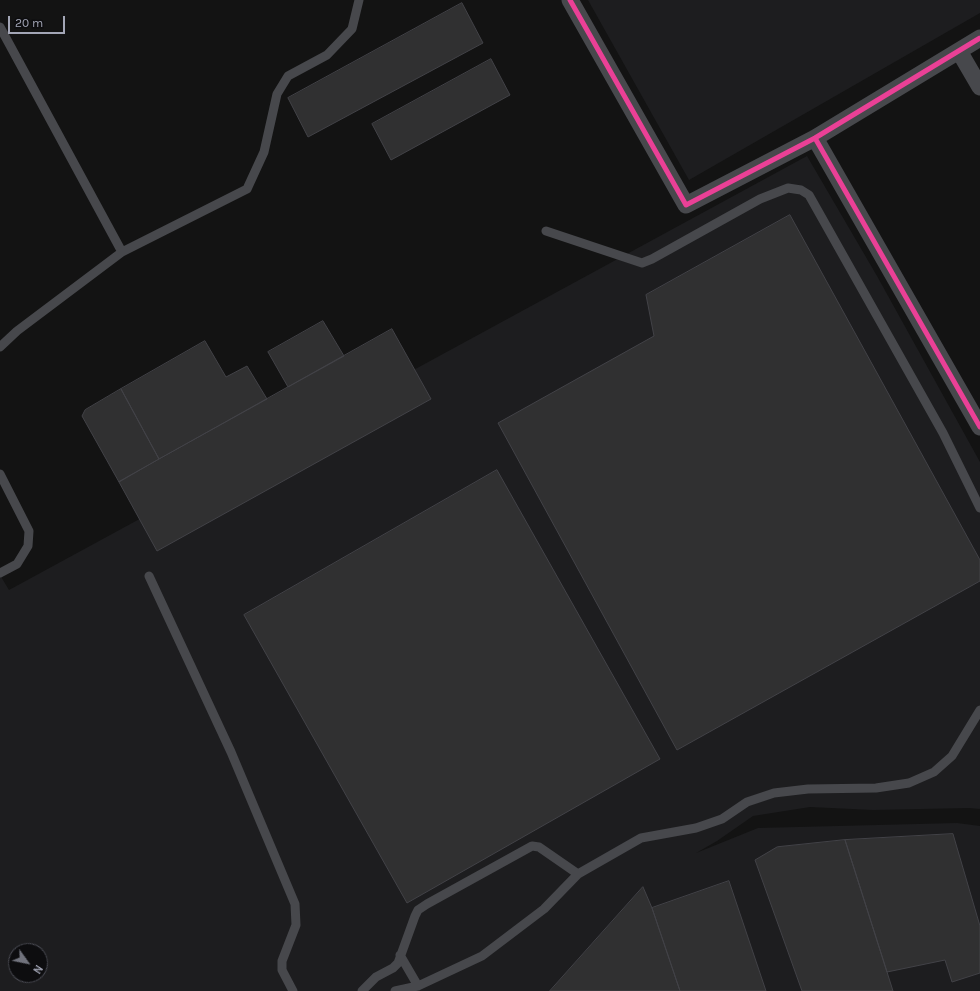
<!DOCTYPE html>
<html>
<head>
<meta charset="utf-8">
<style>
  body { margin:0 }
  #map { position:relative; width:980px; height:991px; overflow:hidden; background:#131313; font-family:Karla,sans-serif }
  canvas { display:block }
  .north { position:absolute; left:8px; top:943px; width:40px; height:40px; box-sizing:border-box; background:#0d0d0f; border:1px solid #494a52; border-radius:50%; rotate:123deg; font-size:11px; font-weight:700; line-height:16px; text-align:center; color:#a3a6b6 }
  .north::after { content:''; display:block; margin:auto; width:14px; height:18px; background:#71737d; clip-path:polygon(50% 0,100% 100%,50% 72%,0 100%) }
  .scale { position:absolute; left:8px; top:16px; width:57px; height:18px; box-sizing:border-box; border:2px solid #a3a6b6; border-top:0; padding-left:5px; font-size:12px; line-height:14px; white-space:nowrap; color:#a3a6b6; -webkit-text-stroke:3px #0d0d0f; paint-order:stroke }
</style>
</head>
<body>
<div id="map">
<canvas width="980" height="991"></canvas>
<div class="north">N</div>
<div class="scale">20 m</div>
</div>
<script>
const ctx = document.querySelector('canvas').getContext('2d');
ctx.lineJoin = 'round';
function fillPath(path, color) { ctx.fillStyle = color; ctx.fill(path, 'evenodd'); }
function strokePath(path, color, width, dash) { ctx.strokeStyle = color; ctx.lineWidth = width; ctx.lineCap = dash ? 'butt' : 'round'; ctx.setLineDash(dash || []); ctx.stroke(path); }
fillPath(new Path2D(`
  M588 0H980V13L689 180Z
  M807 156 877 276 980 462V809L969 808 873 810 810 807 753 816 717 841 696 853 758 828 957 823 980 826V991H0V575L9 590ZM16 951H40V975H16Z`), '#1d1d1f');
const building = new Path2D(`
  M462 3 483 43 308 137 288 98Z
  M491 59 510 95 391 160 372 124Z
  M790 215 980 560V581L677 750 498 423 654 336 646 295Z
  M323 321 344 356 288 387 268 352Z
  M392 329 431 399 157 551 119 482Z
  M205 341 226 377 247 366 267 399 159 459 121 389Z
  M121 389 159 459 119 482 82 416 85 410Z
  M497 470 660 759 407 903 244 615Z
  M953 834 980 926V973L952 982 945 960 887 972 845 840Z
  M845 840 887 972 893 991H802L755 860 777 847Z
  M729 881 766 991H680L652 908Z
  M643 887 652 908 680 991H550Z`);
fillPath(building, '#303031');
strokePath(building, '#424247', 1);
strokePath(new Path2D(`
  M0 27 122 252
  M546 231 642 263 652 259 760 199 788 188 801 190 809 195 943 433 980 508
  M0 347 17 331 122 252 247 189 264 152 277 94 288 76 327 55 352 29 359 0
  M0 474 29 531 28 546 17 564 0 573
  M149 576 231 752 295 904 296 925 282 961V970L293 991
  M400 955 418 986
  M362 991 376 977 393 968 398 963 415 916 418 910 427 904 532 846 539 847 578 874
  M395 991 418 986 482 956 544 909 578 874 641 838 696 828 722 819 747 802 774 793 808 789 876 788 909 783 934 772 952 756 980 710`), '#47484c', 9);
strokePath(new Path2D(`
  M570 0 686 205 815 138 980 38
  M959 51 980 87
  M815 138 980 427`), '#47484c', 17);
strokePath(new Path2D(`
  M570 0 686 205 815 138 980 38
  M815 138 980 427`), '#ea4096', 5);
</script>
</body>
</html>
